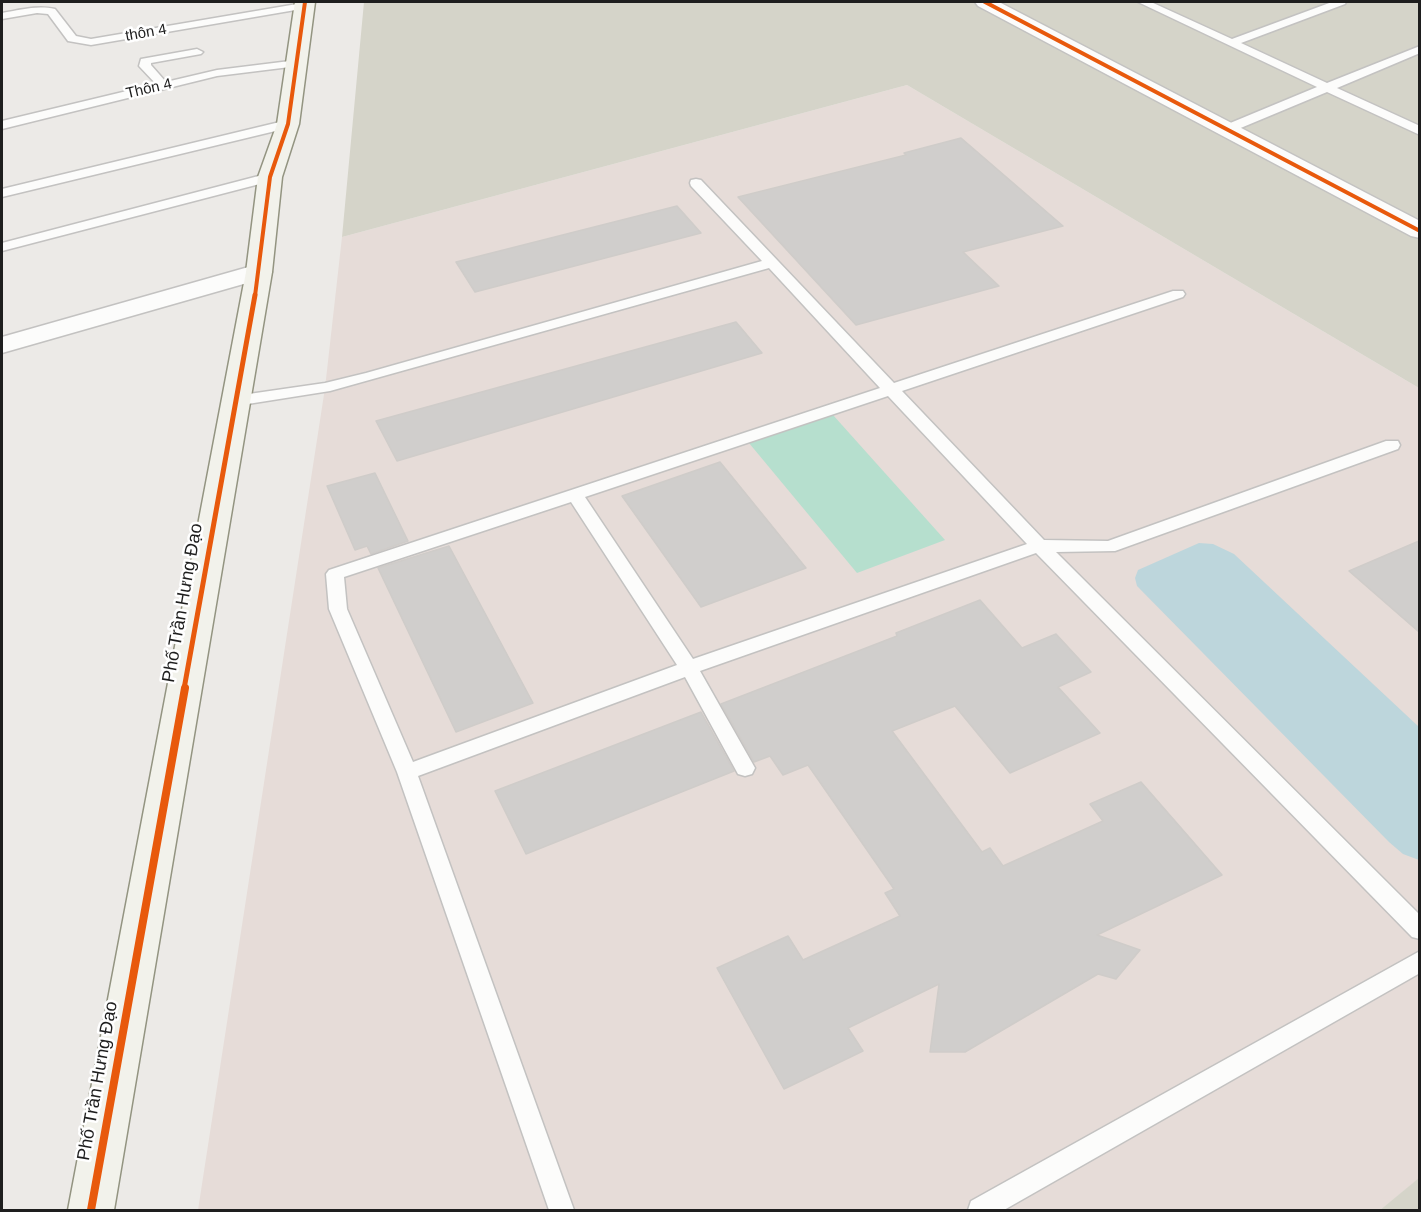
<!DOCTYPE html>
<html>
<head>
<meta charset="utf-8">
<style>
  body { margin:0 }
  #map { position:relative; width:1421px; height:1212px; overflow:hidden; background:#eceae7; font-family:Helvetica,sans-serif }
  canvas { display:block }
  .frame { position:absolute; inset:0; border:3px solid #1e1e1e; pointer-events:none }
</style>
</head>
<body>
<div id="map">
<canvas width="1421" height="1212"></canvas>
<div class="frame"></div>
</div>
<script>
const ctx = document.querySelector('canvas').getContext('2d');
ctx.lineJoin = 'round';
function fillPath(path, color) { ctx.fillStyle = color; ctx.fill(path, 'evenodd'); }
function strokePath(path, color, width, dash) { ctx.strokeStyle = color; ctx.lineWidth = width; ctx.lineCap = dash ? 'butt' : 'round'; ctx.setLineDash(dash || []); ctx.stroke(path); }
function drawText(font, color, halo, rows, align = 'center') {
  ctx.font = font + ' Helvetica,sans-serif'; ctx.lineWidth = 5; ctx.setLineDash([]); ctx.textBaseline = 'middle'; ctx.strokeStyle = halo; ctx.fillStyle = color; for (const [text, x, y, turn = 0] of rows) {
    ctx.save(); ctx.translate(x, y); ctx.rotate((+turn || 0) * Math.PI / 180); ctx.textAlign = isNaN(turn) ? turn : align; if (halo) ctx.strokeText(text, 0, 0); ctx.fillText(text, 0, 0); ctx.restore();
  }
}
fillPath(new Path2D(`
  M907 85 1419 388 1420 1178 1380 1210H198L325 388 342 237Z`), '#e6dcd8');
fillPath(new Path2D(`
  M364 2H1419V388L907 85 342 237Z
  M1419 1178V1210H1380Z`), '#d5d4c9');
fillPath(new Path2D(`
  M833 415 945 540 857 573 749 443Z`), '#b6dfce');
fillPath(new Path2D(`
  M1199 543 1213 544 1234 554 1419 727V860L1403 854 1389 842 1137 586 1135 578 1138 570Z`), '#bdd6dc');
const building = new Path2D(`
  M961 138 1063 226 963 252 999 286 856 325 738 197 906 155 904 153Z
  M677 206 701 233 475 292 456 262Z
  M736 322 762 353 397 461 376 421Z
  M720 462 806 568 701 607 622 496Z
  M375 473 408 541 371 554 367 546 355 550 327 486Z
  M1419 541V632L1349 571Z
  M449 546 533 703 456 732 378 568Z
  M980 600 1022 648 1056 634 1091 672 1058 687 1100 733 1010 773 955 706 892 731 982 852 990 848 1003 866 1103 821 1090 804 1141 782 1222 875 1097 935 1140 950 1116 979 1098 974 965 1052H930L939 984 848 1028 863 1051 784 1089 717 968 788 936 803 960 900 916 885 893 894 889 808 765 783 775 770 756 754 762 721 704 897 636 896 633Z
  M701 712 734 771 526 854 495 791Z`);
fillPath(building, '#d0cecc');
strokePath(building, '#cfccc9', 1.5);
const lane = new Path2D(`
  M1138 2H1151L1232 39 1332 2H1346L1345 4 1241 43 1327 83 1420 46V53L1337 88 1420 126V135L1327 92 1231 132H1223V126L1317 87Z
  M303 3 307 4V8L91 45 68 41 48 14 37 13 2 19V13C20 10 37 5 55 9L76 36 91 39Z
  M197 49 203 52 201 54 151 63V65L166 82 217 70 298 60 304 63 298 66 217 76 2 129V121L156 84 139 66 141 59Z
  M288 120 292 121V127L2 197V189Z
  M270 173 275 174 276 177 275 180 2 251V243Z
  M696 179 701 180 894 383 1173 291H1183L1185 294 1183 297 902 391 1044 540 1108 541 1386 441H1398L1400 445 1398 449 1115 551 1056 552 1420 915V939L1412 937 1036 553 700 671 755 768 752 774 745 776 738 774 685 677 418 776 574 1210H549L397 772 329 609 326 574 329 570 880 388 769 268 330 391 235 406 227 401 235 396 325 383 366 373 762 261 691 186 690 183 691 180ZM888 396 1027 544 693 659 585 497ZM571 502 677 665 413 762 347 609 344 577Z
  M1420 951V973L1004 1210H968L971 1201Z`);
const street = new Path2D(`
  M975 2H999L1420 221V238L1411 236 978 6Z
  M259 264 268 267 272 272 268 277 2 353V337Z`);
const secondary = new Path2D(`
  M295 2H315L299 124 282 177 272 272 114 1210H68L246 272 258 177 277 124Z`);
strokePath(lane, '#c3c2c1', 3);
strokePath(street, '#c3c2c1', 3);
strokePath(secondary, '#939481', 3);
fillPath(lane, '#fcfcfb');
fillPath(street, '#fcfcfb');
fillPath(secondary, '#f2f2eb');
strokePath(new Path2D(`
  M985 2 1420 231
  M255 296 270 177 288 124 305 2`), '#e8590c', 4);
strokePath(new Path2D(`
  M184 689 255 295`), '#e8590c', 5);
strokePath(new Path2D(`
  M91 1210 185 688`), '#e8590c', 8);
drawText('15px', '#1e1e1e', '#fff', [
  ["thôn 4",146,33,-10],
  ["Thôn 4",149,89,-13]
]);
drawText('18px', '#1e1e1e', '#fff', [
  ["Phố Trần Hưng Đạo",183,603,-80],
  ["Phố Trần Hưng Đạo",98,1081,-80]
]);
</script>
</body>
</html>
